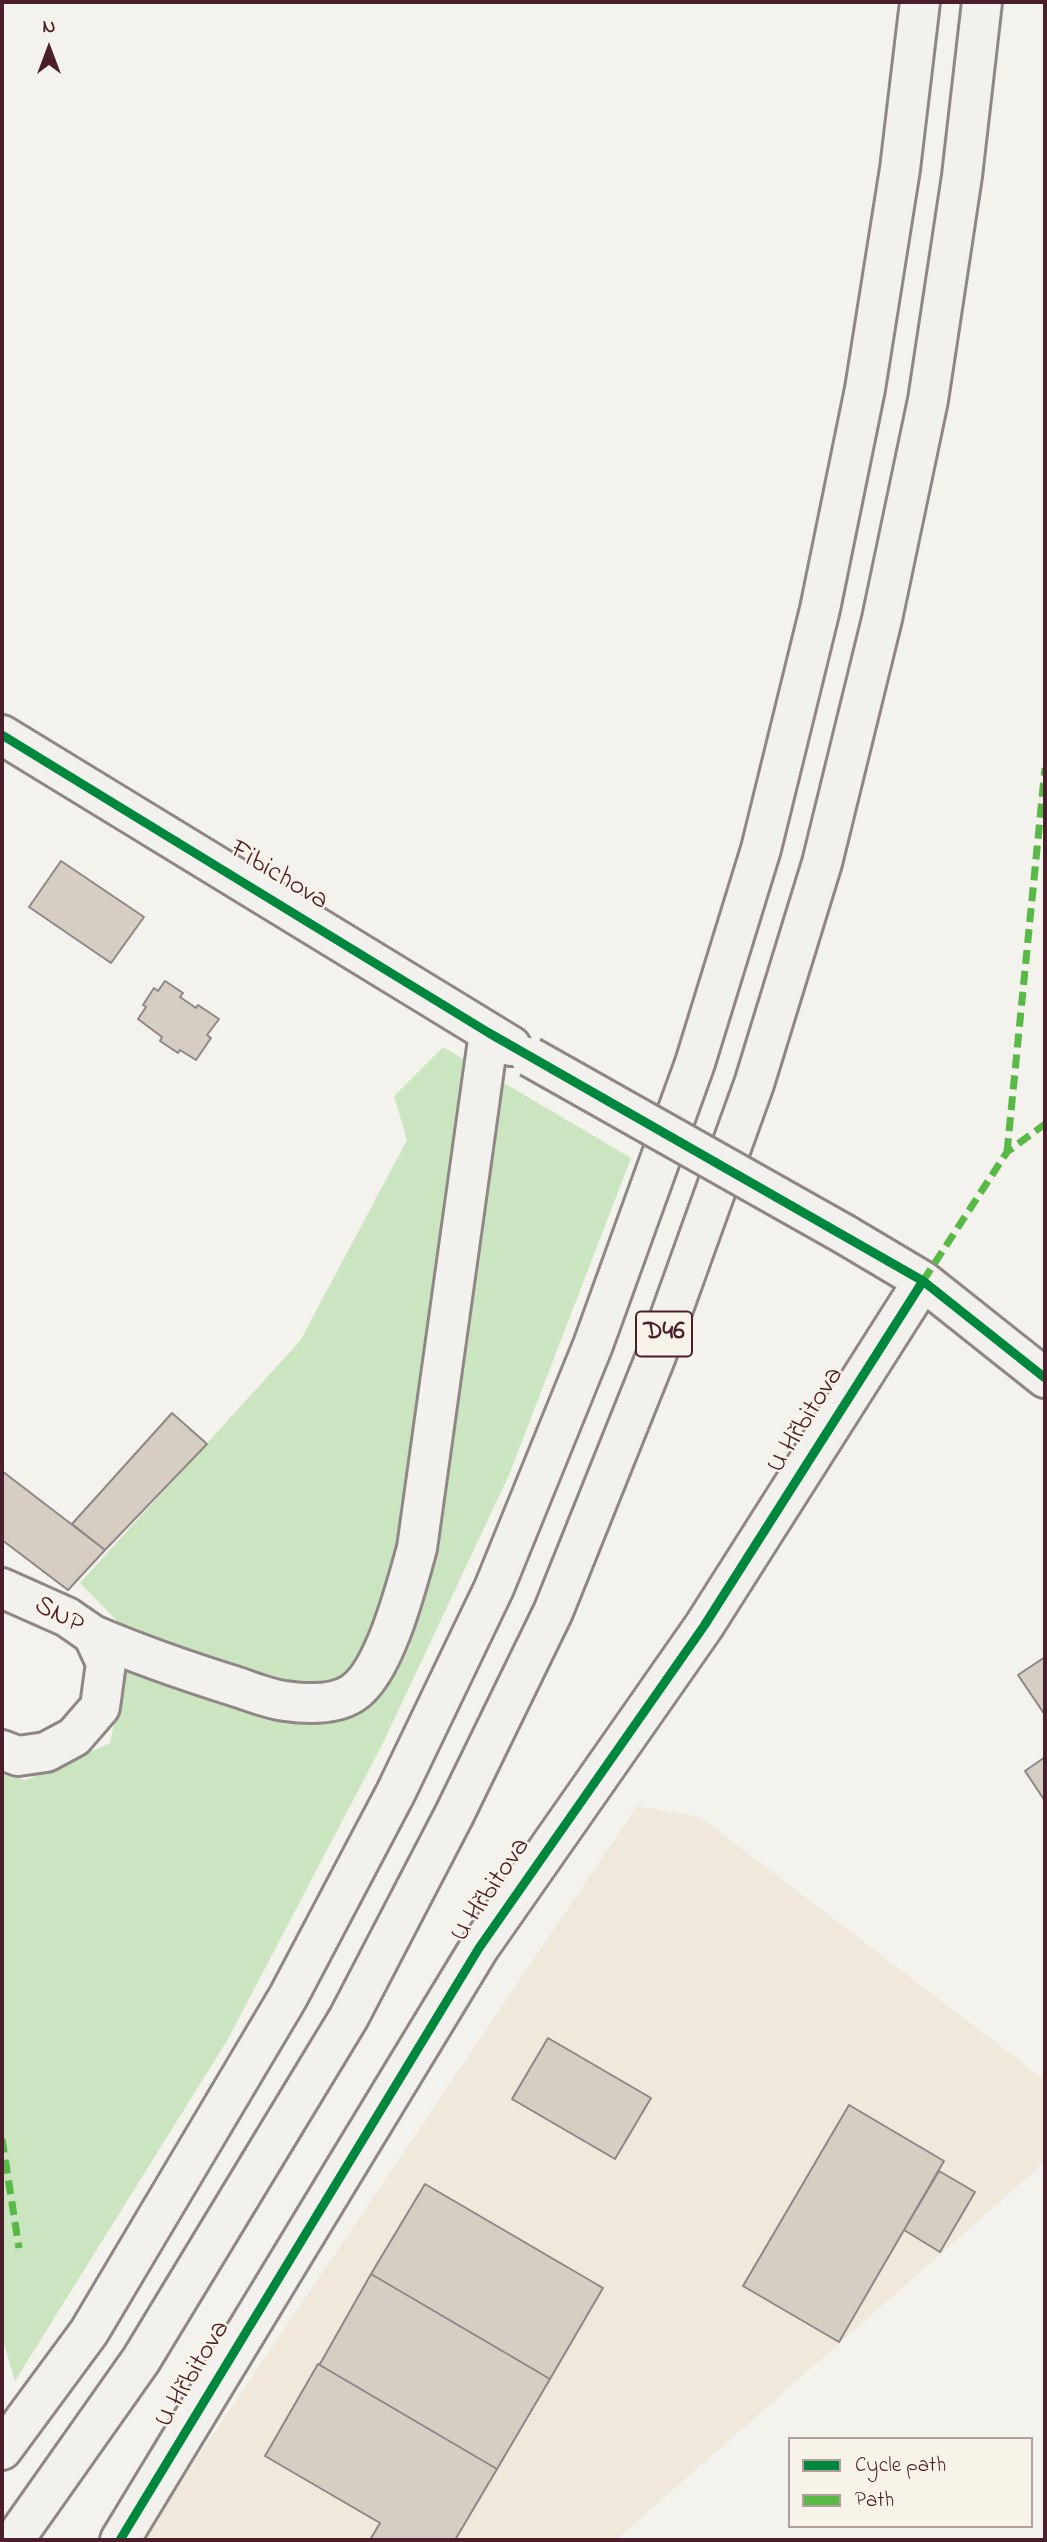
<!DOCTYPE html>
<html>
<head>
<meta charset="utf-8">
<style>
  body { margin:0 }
  #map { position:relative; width:1047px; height:2542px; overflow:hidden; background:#f4f2ec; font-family:"Indie Flower",sans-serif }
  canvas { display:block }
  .frame { position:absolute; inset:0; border:4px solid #4a1f2b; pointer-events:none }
  .legend { position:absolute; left:788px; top:2437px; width:245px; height:91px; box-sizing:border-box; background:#f7f3e8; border:2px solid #b29e9c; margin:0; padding:9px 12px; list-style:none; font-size:21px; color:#4a1f2b }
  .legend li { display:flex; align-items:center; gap:14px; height:35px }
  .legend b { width:35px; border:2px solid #b29e9c }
  .north { position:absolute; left:14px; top:14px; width:70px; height:70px; -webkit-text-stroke:5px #f7f3e8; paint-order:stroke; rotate:0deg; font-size:19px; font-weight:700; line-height:28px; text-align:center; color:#4a1f2b }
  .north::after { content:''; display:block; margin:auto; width:24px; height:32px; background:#4a1f2b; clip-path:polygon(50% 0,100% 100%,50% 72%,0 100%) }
</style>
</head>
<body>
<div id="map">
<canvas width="1047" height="2542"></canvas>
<div class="frame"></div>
<ul class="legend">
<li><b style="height:9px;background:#00873e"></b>Cycle path</li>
<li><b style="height:9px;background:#58b947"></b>Path</li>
</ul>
<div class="north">N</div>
</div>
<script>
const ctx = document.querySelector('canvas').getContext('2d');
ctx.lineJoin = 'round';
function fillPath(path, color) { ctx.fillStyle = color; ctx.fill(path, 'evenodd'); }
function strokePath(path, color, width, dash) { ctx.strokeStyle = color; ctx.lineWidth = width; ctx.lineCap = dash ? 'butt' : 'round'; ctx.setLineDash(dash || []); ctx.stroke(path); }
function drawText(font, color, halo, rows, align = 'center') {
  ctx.font = font + ' "Indie Flower",sans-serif'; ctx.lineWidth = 5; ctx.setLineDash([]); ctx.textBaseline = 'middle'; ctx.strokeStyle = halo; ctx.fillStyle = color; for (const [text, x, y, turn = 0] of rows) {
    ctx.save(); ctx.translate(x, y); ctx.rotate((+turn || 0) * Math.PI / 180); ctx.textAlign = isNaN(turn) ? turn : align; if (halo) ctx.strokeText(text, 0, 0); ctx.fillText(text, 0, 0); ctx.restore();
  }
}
fillPath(new Path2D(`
  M637 1806 700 1817 1045 2080V2162L616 2540H142Z`), '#f0e8da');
fillPath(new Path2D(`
  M443 1047 631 1158 509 1475 383 1743 228 2039 15 2381 2 2337V1774L26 1780 110 1743 126 1670 284 1713 136 1640 80 1583 300 1341 407 1140 394 1096Z`), '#cae5c0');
const building = new Path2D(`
  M61 861 144 917 111 963 29 907Z
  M165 981 183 993 180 997 196 1008 198 1005 219 1019 207 1035 211 1038 196 1060 180 1050 178 1053 160 1041 162 1037 138 1019 146 1007 143 1005 154 988 158 991Z
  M172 1413 207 1444 105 1550 72 1524Z
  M2 1471 105 1550 68 1590 2 1540Z
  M1045 1657V1715L1018 1675Z
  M1045 1757V1801L1025 1771Z
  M548 2038 651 2098 615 2159 512 2099Z
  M849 2105 944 2161 839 2342 743 2286Z
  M939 2171 975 2192 940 2252 904 2230Z
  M425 2184 603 2288 550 2379 371 2274Z
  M371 2274 550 2379 497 2469 318 2364H320Z
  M318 2364 497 2469 455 2540H370L380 2523 265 2456Z`);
fillPath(building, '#d6cec3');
strokePath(building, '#8f8685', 2);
const minor = new Path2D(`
  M2 735 511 1046
  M844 1234 923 1281 1045 1378
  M2 1588 67 1617 93 1635 106 1663 100 1707 74 1737 46 1752 18 1756 2 1750
  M93 1635C140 1655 186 1671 234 1686 250 1691 268 1699 285 1701 306 1704 335 1705 353 1693 385 1672 407 1584 417 1548L489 1033
  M120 2540 479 1948 704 1626 923 1281`);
const highway = new Path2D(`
  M2 2450 89 2332 288 1997 396 1792 494 1588 593 1345 695 1063 761 849 820 609 865 389 900 169 920 2
  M14 2540 141 2360 349 2017 454 1815 553 1612 656 1356 754 1084 822 863 882 619 928 400 962 176 982 2`);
strokePath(minor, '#8f8685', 44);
strokePath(highway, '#8f8685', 44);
strokePath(minor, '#f2f1ed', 38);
strokePath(highway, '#f2f1ed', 38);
const minorBridge = new Path2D(`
  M530 1057 844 1234`);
strokePath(minorBridge, '#8f8685', 44, []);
strokePath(minorBridge, '#f2f1ed', 38);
strokePath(new Path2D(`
  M1007 1152 1045 768
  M923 1281 1007 1152 1045 1124
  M2 2139 19 2248`), '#58b947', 7, [14, 7]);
strokePath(new Path2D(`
  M2 735 489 1033 923 1281 1045 1378
  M120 2540 479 1948 704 1626 923 1281`), '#00873e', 9);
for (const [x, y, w] of [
  [664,1334,56]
]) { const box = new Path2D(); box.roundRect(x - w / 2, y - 22.5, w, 45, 5); ctx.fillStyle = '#f7f3e8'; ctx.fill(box); strokePath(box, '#4a1f2b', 2); }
drawText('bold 26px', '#4a1f2b', null, [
  ["D46",664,1334]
]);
drawText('28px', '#4a1f2b', '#f7f3e8', [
  ["Fibichova",278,877,31],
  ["U Hřbitova",807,1421,-58],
  ["SNP",58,1617,28],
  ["U Hřbitova",492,1891,-56],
  ["U Hřbitova",194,2375,-59]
]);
</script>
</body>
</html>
